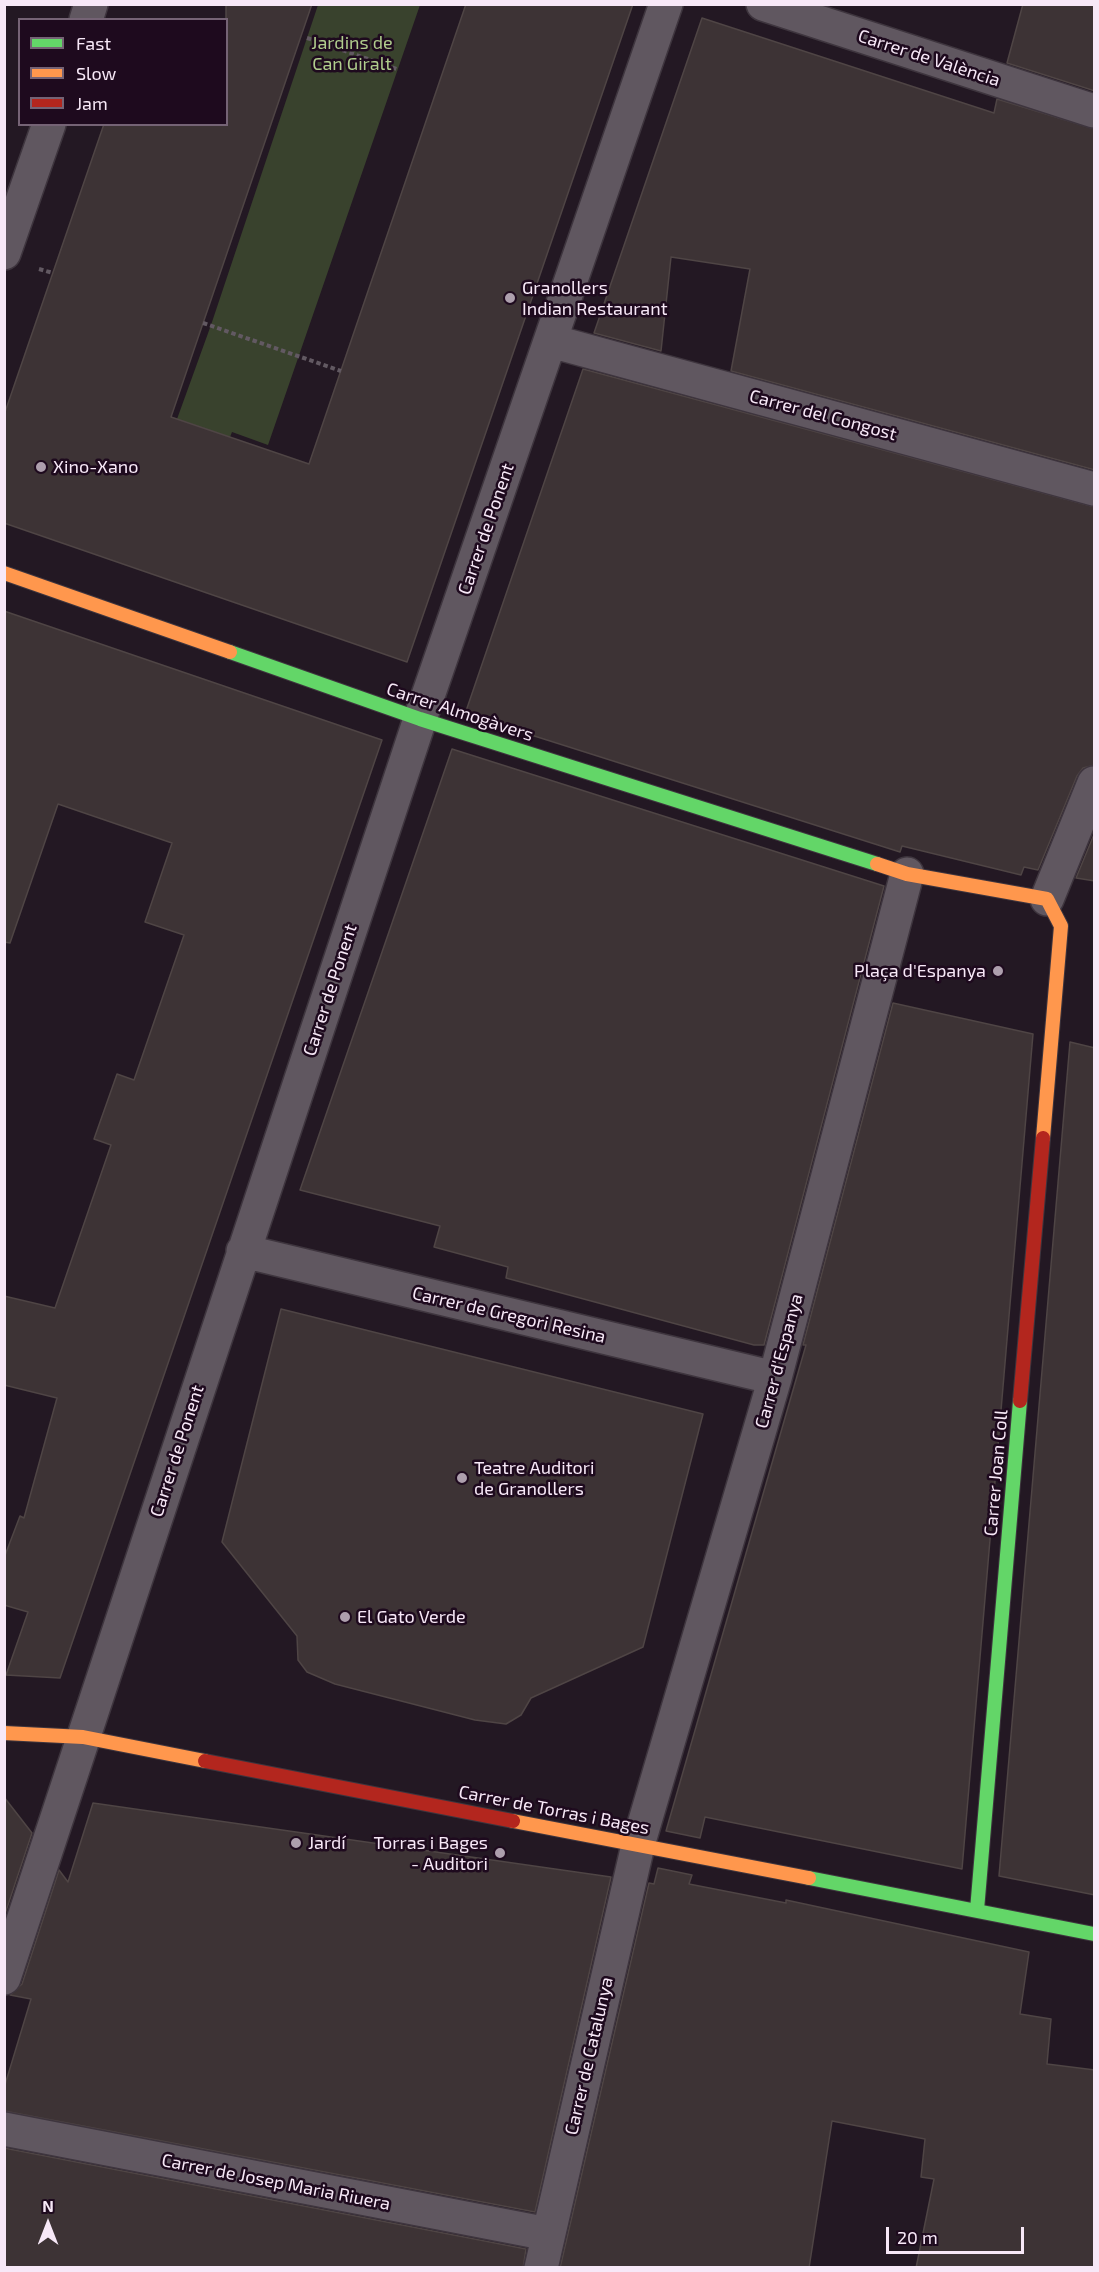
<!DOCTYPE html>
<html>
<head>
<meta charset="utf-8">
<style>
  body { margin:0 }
  #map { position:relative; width:1099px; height:2272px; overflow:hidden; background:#231823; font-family:"Exo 2",sans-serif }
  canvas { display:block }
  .frame { position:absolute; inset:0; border:6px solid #f7e8f7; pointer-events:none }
  .legend { position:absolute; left:18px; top:18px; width:210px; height:108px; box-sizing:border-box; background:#1e0a1e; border:2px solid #756375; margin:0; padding:8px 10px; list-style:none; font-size:18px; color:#f7e8f7 }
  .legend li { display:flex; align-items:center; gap:12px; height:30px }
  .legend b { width:30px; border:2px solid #756375 }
  .north { position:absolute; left:18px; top:2194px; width:60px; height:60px; -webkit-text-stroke:4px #1e0a1e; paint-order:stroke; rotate:0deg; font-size:16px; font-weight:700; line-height:24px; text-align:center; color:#f7e8f7 }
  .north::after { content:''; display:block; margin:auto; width:21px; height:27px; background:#f7e8f7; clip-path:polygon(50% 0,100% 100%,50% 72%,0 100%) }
  .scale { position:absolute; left:886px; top:2227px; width:138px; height:27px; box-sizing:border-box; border:3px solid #f7e8f7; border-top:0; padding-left:8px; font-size:18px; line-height:21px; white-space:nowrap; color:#f7e8f7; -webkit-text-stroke:4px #1e0a1e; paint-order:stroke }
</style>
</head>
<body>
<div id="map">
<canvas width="1099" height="2272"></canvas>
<div class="frame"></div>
<ul class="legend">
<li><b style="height:8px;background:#63d668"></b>Fast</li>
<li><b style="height:8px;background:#ff974d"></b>Slow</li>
<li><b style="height:8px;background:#b3261e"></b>Jam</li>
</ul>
<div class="north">N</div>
<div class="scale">20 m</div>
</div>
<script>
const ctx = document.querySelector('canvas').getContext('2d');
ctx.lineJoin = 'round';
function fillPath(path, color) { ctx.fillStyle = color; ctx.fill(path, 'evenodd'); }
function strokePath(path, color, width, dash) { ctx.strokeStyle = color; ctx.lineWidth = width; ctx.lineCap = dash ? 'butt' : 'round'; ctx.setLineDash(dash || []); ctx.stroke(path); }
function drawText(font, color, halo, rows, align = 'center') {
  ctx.font = font + ' "Exo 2",sans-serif'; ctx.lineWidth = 5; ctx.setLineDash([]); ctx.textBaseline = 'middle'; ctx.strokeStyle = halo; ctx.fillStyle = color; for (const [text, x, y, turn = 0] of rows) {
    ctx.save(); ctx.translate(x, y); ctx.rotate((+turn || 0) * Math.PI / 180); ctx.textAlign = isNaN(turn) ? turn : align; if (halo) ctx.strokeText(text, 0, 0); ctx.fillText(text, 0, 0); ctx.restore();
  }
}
fillPath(new Path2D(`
  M318 5H420L268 445 232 432 220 463 168 444 211 325Z`), '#39422d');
const building = new Path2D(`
  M226 4H312L171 417 309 464 466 4H633L407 662 4 523V415L104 124H226Z
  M1023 4H1095V91L1007 63Z
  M702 18 994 113 997 99 1095 129V470L731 371 750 269 671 257 661 351 594 333Z
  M583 369 1095 507V765L1083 768 1077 776 1038 870 1024 867 1021 875 902 846 900 852 465 714Z
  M4 611 382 740 60 1678 6 1675 28 1612 4 1605V1558L20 1516 24 1518 57 1398 4 1385V1296L55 1308 111 1145 94 1139 117 1074 134 1080 184 935 145 922 172 843 58 804 10 943 4 942Z
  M452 749 884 886 764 1345H754L506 1278 508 1267 434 1247 440 1226 300 1190Z
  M1095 832V881L1076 878Z
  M893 1003 1033 1034 962 1869 705 1817 700 1838 666 1831 806 1345H803Z
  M1070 1042 1095 1048V1895L999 1876Z
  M281 1309 703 1414 643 1647 531 1698 521 1715 506 1724 475 1720 335 1684 307 1672 298 1660 297 1636 222 1542Z
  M4 1797 32 1833 4 1917Z
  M93 1803 611 1877 535 2212 4 2111V2088L31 1999 10 1995 22 1984 59 1870 68 1882Z
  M658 1868 692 1875 689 1884 786 1903V1900L1029 1952 1020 2014 1051 2019 1047 2064 1095 2070V2268H916L934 2179 921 2177 925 2139 832 2121 809 2268H560L649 1883 654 1884Z
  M4 2148 526 2249 523 2268H4Z`);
fillPath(building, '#3d3335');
strokePath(building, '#4f4545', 1.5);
const street = new Path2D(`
  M763 4 1094 111
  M86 20 91 4
  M4 253 49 124
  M551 341 1094 489
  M1047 899 1094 783
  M243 1251 775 1378
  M4 1978 420 719 666 4
  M4 2129 548 2234
  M541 2268 638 1845 775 1378 907 874`);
const fast = new Path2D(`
  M230 652 420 719 877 864
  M809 1878 1094 1934
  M977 1910 1020 1401`);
const slow = new Path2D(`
  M4 573 230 652
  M877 864 907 874 1047 899 1061 926 1043 1138
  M4 1733 83 1737 205 1761
  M513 1821 809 1878`);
const jam = new Path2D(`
  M1020 1401 1043 1138
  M205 1761 513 1821`);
strokePath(street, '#3e353e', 36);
strokePath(fast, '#3e353e', 16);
strokePath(slow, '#3e353e', 16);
strokePath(jam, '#3e353e', 16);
strokePath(new Path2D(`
  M307 38 397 69
  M39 269 53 273
  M203 323 341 371`), '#625962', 4, [4.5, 3]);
strokePath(street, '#605760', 33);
strokePath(fast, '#63d668', 14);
strokePath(slow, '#ff974d', 14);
strokePath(jam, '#b3261e', 14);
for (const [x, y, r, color] of [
  [510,298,6,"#ad9fad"],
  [41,467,6,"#ad9fad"],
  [998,971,6,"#ad9fad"],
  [462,1478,6,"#ad9fad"],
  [345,1617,6,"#ad9fad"],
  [296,1843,6,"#ad9fad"],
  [500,1853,6,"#ad9fad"]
]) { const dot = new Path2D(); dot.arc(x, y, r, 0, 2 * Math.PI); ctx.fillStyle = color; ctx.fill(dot); strokePath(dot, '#1e0a1e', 2); }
drawText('18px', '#b0cd8d', '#1e0a1e', [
  ["Jardins de",352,43],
  ["Can Giralt",352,64]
]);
drawText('18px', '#f7e8f7', '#1e0a1e', [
  ["Carrer de València",929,58,18],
  ["Carrer del Congost",823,415,15],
  ["Carrer de Ponent",486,529,-71],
  ["Carrer Almogàvers",460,712,18],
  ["Carrer de Ponent",330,990,-72],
  ["Carrer de Gregori Resina",509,1315,13],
  ["Carrer d'Espanya",779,1361,-75],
  ["Carrer de Ponent",177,1451,-72],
  ["Carrer Joan Coll",996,1473,-85],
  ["Carrer de Torras i Bages",554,1810,11],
  ["Carrer de Catalunya",589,2056,-77],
  ["Carrer de Josep Maria Riuera",276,2182,11]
]);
drawText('18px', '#f7e8f7', '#1e0a1e', [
  ["Granollers",522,288],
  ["Indian Restaurant",522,309],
  ["Xino-Xano",53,467],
  ["Plaça d'Espanya",986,971,"right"],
  ["Teatre Auditori",474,1468],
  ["de Granollers",474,1489],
  ["El Gato Verde",357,1617],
  ["Jardí",308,1843],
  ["Torras i Bages",488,1843,"right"],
  ["- Auditori",488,1864,"right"]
], 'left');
</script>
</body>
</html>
